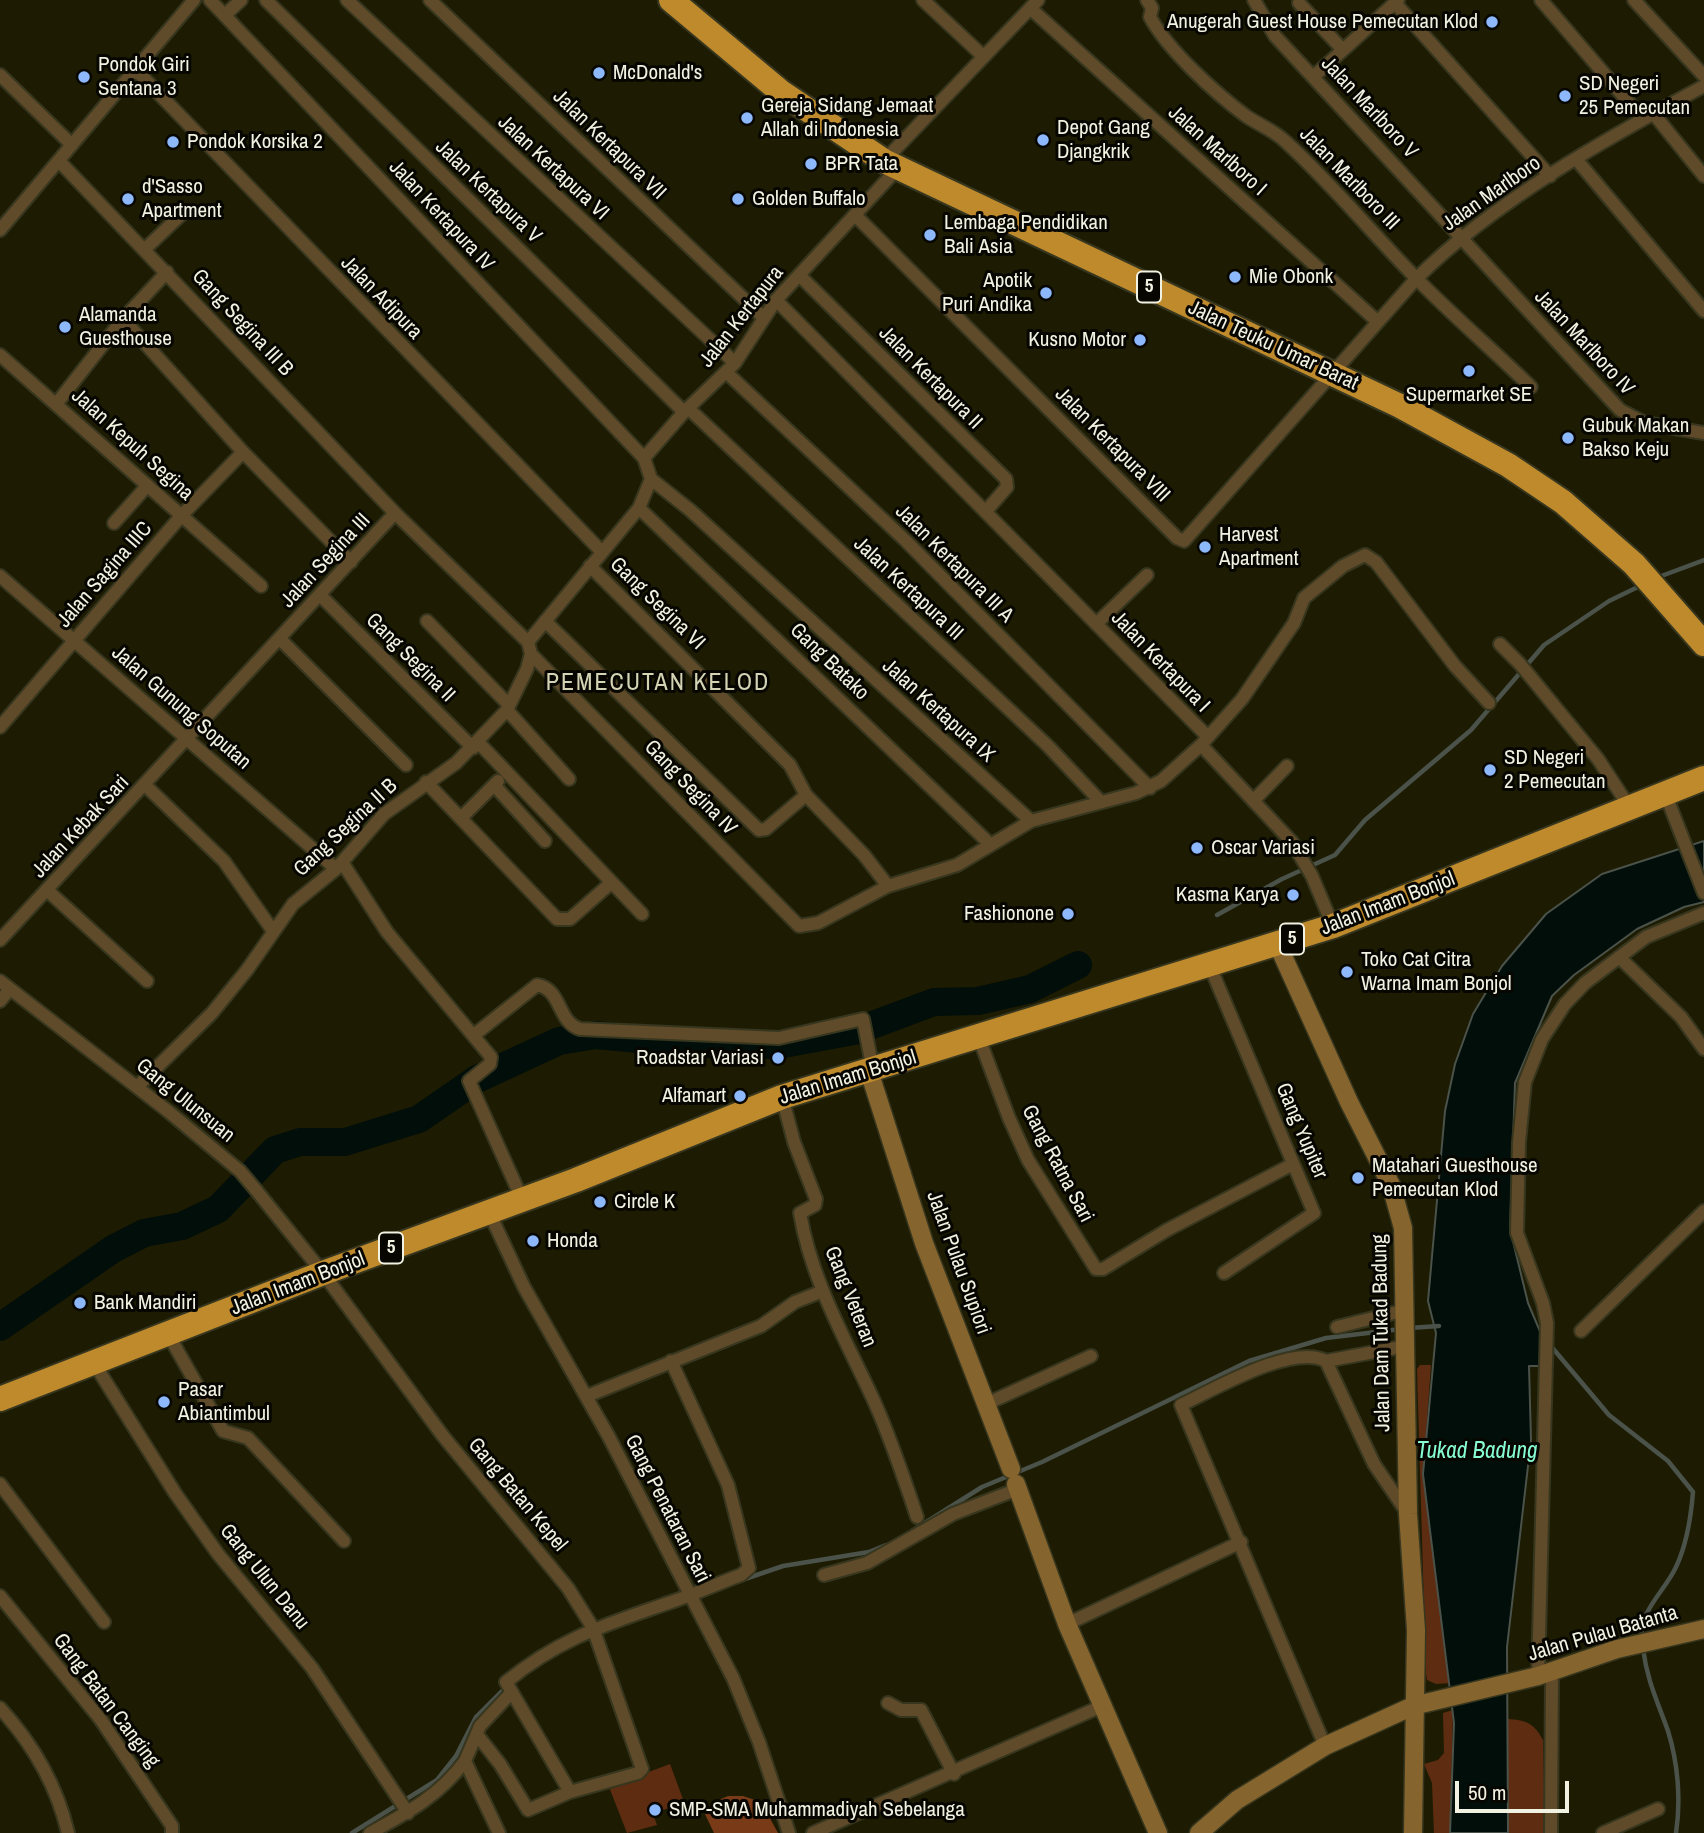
<!DOCTYPE html>
<html>
<head>
<meta charset="utf-8">
<style>
  body { margin:0 }
  #map { position:relative; width:1704px; height:1833px; overflow:hidden; background:#1d1c03; font-family:"Archivo Narrow",sans-serif }
  canvas { display:block }
  .scale { position:absolute; left:1455px; top:1781px; width:114px; height:32px; box-sizing:border-box; border:4px solid #f2f2e3; border-top:0; padding-left:9px; font-size:21px; line-height:24px; white-space:nowrap; color:#f2f2e3; -webkit-text-stroke:5px #070601; paint-order:stroke }
</style>
</head>
<body>
<div id="map">
<canvas width="1704" height="1833"></canvas>
<div class="scale">50 m</div>
</div>
<script>
const ctx = document.querySelector('canvas').getContext('2d');
ctx.lineJoin = 'round';
function fillPath(path, color) { ctx.fillStyle = color; ctx.fill(path, 'evenodd'); }
function strokePath(path, color, width, dash) { ctx.strokeStyle = color; ctx.lineWidth = width; ctx.lineCap = dash ? 'butt' : 'round'; ctx.setLineDash(dash || []); ctx.stroke(path); }
function drawText(font, color, halo, rows, align = 'center') {
  ctx.font = font + ' "Archivo Narrow",sans-serif'; ctx.lineWidth = 6; ctx.setLineDash([]); ctx.textBaseline = 'middle'; ctx.strokeStyle = halo; ctx.fillStyle = color; for (const [text, x, y, turn = 0] of rows) {
    ctx.save(); ctx.translate(x, y); ctx.rotate((+turn || 0) * Math.PI / 180); ctx.textAlign = isNaN(turn) ? turn : align; if (halo) ctx.strokeText(text, 0, 0); ctx.fillText(text, 0, 0); ctx.restore();
  }
}
fillPath(new Path2D(`
  M1420 1365H1431L1423 1474 1450 1683 1436 1684 1427 1680 1426 1674 1417 1369Z
  M1453 1710 1450 1833H1434L1432 1783 1424 1764 1438 1760 1444 1753 1443 1713Z
  M1507 1719C1526 1720 1534 1723 1543 1740L1545 1833H1508Z
  M670 1764 684 1802 653 1814 657 1825 627 1833 609 1787Z`), '#5e2d11');
fillPath(new Path2D(`
  M728 1796H743L761 1802 778 1833H714L704 1812 714 1802Z`), '#793b17');
const water = new Path2D(`
  M1704 841V902L1684 907 1637 929 1574 975 1552 996 1515 1083 1510 1229 1528 1303 1542 1336V1366H1529L1531 1440 1507 1647 1508 1833H1450L1454 1723 1423 1474 1436 1333 1428 1301 1445 1111 1455 1064 1473 1014 1502 966 1546 914 1602 874Z`);
fillPath(water, '#020e09');
strokePath(water, '#4a524a', 2);
strokePath(new Path2D(`
  M1656 578 1704 560
  M1217 915 1282 879 1335 855 1365 820 1471 730 1544 645 1609 601 1642 585
  M1409 1328 1439 1326
  M1550 1345 1609 1415 1668 1461 1693 1492C1691 1517 1687 1544 1676 1567 1665 1591 1638 1612 1642 1639
  M912 1531 982 1487 1042 1462 1249 1361 1326 1338 1401 1329
  M742 1580 783 1566 869 1552 886 1545
  M1643 1648C1647 1681 1657 1700 1668 1731 1678 1763 1681 1800 1676 1833
  M352 1833 437 1780 456 1756 476 1717 507 1686`), '#4a524a', 4.5);
strokePath(new Path2D(`
  M0 1327 113 1249 144 1233 182 1226 218 1209 275 1150 300 1142H345L419 1119 477 1079 559 1041 596 1035 692 1044 778 1045 859 1030 934 1002 978 1001 1030 989 1078 965`), '#020e09', 28);
const street = new Path2D(`
  M266 0 684 412
  M347 0 735 363
  M430 0 763 317
  M923 0 983 56
  M1147 0 1152 8 1150 17C1168 50 1215 93 1246 116 1259 125 1274 130 1286 142 1332 184 1371 232 1415 277 1452 315 1493 350 1531 387
  M1254 0 1275 36 1620 410 1645 423 1704 433
  M1541 0 1643 119
  M1634 0 1704 76
  M1299 3 1343 50 1398 0
  M1395 3 1550 176
  M1030 8 1378 322
  M225 15 241 0
  M135 69 602 552
  M0 75 72 145
  M1314 76 1343 50
  M1653 113 1704 176
  M1576 159 1704 311
  M59 161 395 513 528 642
  M884 161 1038 0
  M855 215 1177 538 1184 541 1416 279C1494 201 1607 138 1704 86
  M0 230 194 0
  M145 249 185 211
  M799 275 1006 479 1007 487 986 511
  M776 300 1208 737
  M123 319 243 452 351 562
  M0 355 261 586
  M726 372 906 541 1150 788
  M57 403 123 319 167 272
  M688 408 1048 746 1100 801
  M644 458 684 412 735 363 776 300 898 168
  M639 508 991 845
  M114 523 147 486
  M590 566 790 765 806 795 864 855 888 886
  M0 576 336 869
  M320 595 473 748
  M427 621 509 705
  M545 621 759 830 766 829 806 795
  M1096 624 1147 575
  M280 639 406 765
  M1500 644 1520 664 1598 759 1630 808
  M531 654 799 926 818 923 888 886 957 865 1031 821 690 510 651 479
  M507 710 569 779
  M0 727 182 515 243 452
  M478 742 642 914
  M1201 745 1292 842 1312 876 1333 926
  M426 782 557 919H570L611 883
  M145 785 224 861 273 931
  M494 785 545 841
  M1665 793 1704 893
  M1255 799 1287 766
  M461 818 498 781
  M1031 821 1136 793 1161 781 1201 745 1242 699 1294 623 1304 598 1343 566 1365 555 1376 562 1455 666 1489 703
  M342 862 387 932 491 1057 490 1064 469 1081 522 1199
  M48 891 147 981
  M0 940 395 513
  M1619 957 1681 1017 1704 1049
  M1209 964 1314 1213 1224 1273
  M0 981 169 1112 240 1171 256 1190 323 1273 443 1436 568 1588 593 1628 642 1769 638 1773 570 1792 528 1810 500 1764 478 1736
  M0 1001 10 989
  M474 1035 537 985C562 989 557 1022 580 1029L779 1038 863 1019 873 1070
  M979 1038 1009 1118 1028 1160 1096 1269H1103L1167 1230 1293 1164
  M137 1087 212 1013 247 970 293 904 336 869 384 814 456 763 507 710 527 669 531 654 528 642 639 508 651 479 644 458 210 0
  M782 1097 794 1142 816 1199 815 1205 800 1213C811 1280 846 1340 874 1401 891 1439 904 1478 917 1517
  M489 1212 524 1287 609 1437 733 1678 759 1742 789 1833
  M1337 1327 1406 1310
  M1581 1331 1704 1211
  M168 1334 223 1431 248 1438 344 1541
  M1326 1361 1374 1464 1408 1514
  M94 1363 175 1493 218 1554 312 1668 408 1813
  M587 1396 761 1326 795 1302 823 1291
  M986 1404 1091 1356
  M0 1484 104 1622
  M824 1575 867 1563 953 1514 1018 1489
  M0 1596 101 1720 172 1826V1833
  M1067 1624 1241 1542
  M1538 1676 1547 1323 1543 1303 1517 1233 1519 1142 1525 1082 1542 1039 1565 1004 1585 983 1646 937 1704 913
  M888 1703 901 1710H921L954 1774
  M0 1708C32 1743 57 1786 68 1833
  M1325 1746 1181 1405C1213 1390 1292 1343 1326 1361L1406 1346
  M465 1761 480 1726 511 1693
  M570 1792 506 1682C559 1639 602 1626 665 1604 691 1596 716 1584 741 1575L749 1568 728 1485 671 1361
  M370 1833C407 1813 439 1796 465 1761L499 1833
  M813 1833 1102 1706
  M1551 1833 1552 1673
  M1603 1833 1658 1809`);
const secondary = new Path2D(`
  M1277 943 1349 1102 1391 1185 1403 1228 1408 1514 1416 1630 1413 1833
  M869 1071 924 1243 1011 1469
  M1016 1484 1067 1624 1158 1833
  M1199 1833 1237 1800 1325 1746 1413 1706 1538 1676 1617 1649 1704 1629`);
const highway = new Path2D(`
  M671 0 781 92 884 161 1400 406 1508 465 1563 502 1634 564 1704 644
  M0 1399 323 1273 576 1180 782 1097 1333 926 1704 778`);
strokePath(street, '#37361e', 16);
strokePath(secondary, '#37361e', 21);
strokePath(highway, '#37361e', 28);
strokePath(street, '#5f4a29', 12);
strokePath(secondary, '#86642d', 18);
strokePath(highway, '#bf8a2c', 24);
for (const [x, y, r, color] of [
  [1492,22,7,"#8db9fc"],
  [599,73,7,"#8db9fc"],
  [84,77,7,"#8db9fc"],
  [1565,96,7,"#8db9fc"],
  [747,118,7,"#8db9fc"],
  [1043,140,7,"#8db9fc"],
  [173,142,7,"#8db9fc"],
  [811,164,7,"#8db9fc"],
  [128,199,7,"#8db9fc"],
  [738,199,7,"#8db9fc"],
  [930,235,7,"#8db9fc"],
  [1235,277,7,"#8db9fc"],
  [1046,293,7,"#8db9fc"],
  [65,327,7,"#8db9fc"],
  [1140,340,7,"#8db9fc"],
  [1469,371,7,"#8db9fc"],
  [1568,438,7,"#8db9fc"],
  [1205,547,7,"#8db9fc"],
  [1490,770,7,"#8db9fc"],
  [1197,848,7,"#8db9fc"],
  [1293,895,7,"#8db9fc"],
  [1068,914,7,"#8db9fc"],
  [1347,972,7,"#8db9fc"],
  [778,1058,7,"#8db9fc"],
  [740,1096,7,"#8db9fc"],
  [1358,1178,7,"#8db9fc"],
  [600,1202,7,"#8db9fc"],
  [533,1241,7,"#8db9fc"],
  [80,1303,7,"#8db9fc"],
  [164,1402,7,"#8db9fc"],
  [655,1810,7,"#8db9fc"]
]) { const dot = new Path2D(); dot.arc(x, y, r, 0, 2 * Math.PI); ctx.fillStyle = color; ctx.fill(dot); strokePath(dot, '#070601', 2.5); }
for (const [x, y, w] of [
  [1149,287,24],
  [1292,939,24],
  [391,1248,24]
]) { const box = new Path2D(); box.roundRect(x - w / 2, y - 15.5, w, 31, 5); ctx.fillStyle = '#070601'; ctx.fill(box); strokePath(box, '#f2f2e3', 2); }
drawText('bold 19px', '#f2f2e3', null, [
  ["5",1149,287],
  ["5",1292,939],
  ["5",391,1248]
]);
drawText('21px', '#f2f2e3', '#070601', [
  ["Anugerah Guest House Pemecutan Klod",1478,22,"right"],
  ["Pondok Giri",98,65],
  ["Sentana 3",98,89],
  ["McDonald's",613,73],
  ["SD Negeri",1579,84],
  ["25 Pemecutan",1579,108],
  ["Gereja Sidang Jemaat",761,106],
  ["Allah di Indonesia",761,130],
  ["Depot Gang",1057,128],
  ["Djangkrik",1057,152],
  ["Pondok Korsika 2",187,142],
  ["BPR Tata",825,164],
  ["d'Sasso",142,187],
  ["Apartment",142,211],
  ["Golden Buffalo",752,199],
  ["Lembaga Pendidikan",944,223],
  ["Bali Asia",944,247],
  ["Mie Obonk",1249,277],
  ["Apotik",1032,281,"right"],
  ["Puri Andika",1032,305,"right"],
  ["Alamanda",79,315],
  ["Guesthouse",79,339],
  ["Kusno Motor",1126,340,"right"],
  ["Supermarket SE",1469,395,"center"],
  ["Gubuk Makan",1582,426],
  ["Bakso Keju",1582,450],
  ["Harvest",1219,535],
  ["Apartment",1219,559],
  ["SD Negeri",1504,758],
  ["2 Pemecutan",1504,782],
  ["Oscar Variasi",1211,848],
  ["Kasma Karya",1279,895,"right"],
  ["Fashionone",1054,914,"right"],
  ["Toko Cat Citra",1361,960],
  ["Warna Imam Bonjol",1361,984],
  ["Roadstar Variasi",764,1058,"right"],
  ["Alfamart",726,1096,"right"],
  ["Matahari Guesthouse",1372,1166],
  ["Pemecutan Klod",1372,1190],
  ["Circle K",614,1202],
  ["Honda",547,1241],
  ["Bank Mandiri",94,1303],
  ["Pasar",178,1390],
  ["Abiantimbul",178,1414],
  ["SMP-SMA Muhammadiyah Sebelanga",669,1810]
], 'left');
drawText('21px', '#f2f2e3', '#070601', [
  ["Jalan Marlboro V",1369,108,47],
  ["Jalan Kertapura VII",609,145,44],
  ["Jalan Marlboro I",1217,151,42],
  ["Jalan Kertapura VI",553,168,43],
  ["Jalan Marlboro III",1349,179,46],
  ["Jalan Kertapura V",488,192,44],
  ["Jalan Marlboro",1492,194,-35],
  ["Jalan Kertapura IV",441,216,47],
  ["Jalan Adipura",381,298,46],
  ["Jalan Kertapura",742,317,-52],
  ["Gang Segina III B",242,323,47],
  ["Jalan Marlboro IV",1584,343,47],
  ["Jalan Teuku Umar Barat",1273,346,25],
  ["Jalan Kertapura II",930,378,45],
  ["Jalan Kepuh Segina",132,445,42],
  ["Jalan Kertapura VIII",1112,445,45],
  ["Jalan Segina III",326,561,-47],
  ["Jalan Kertapura III A",954,564,45],
  ["Jalan Sagina IIIC",105,575,-49],
  ["Jalan Kertapura III",908,589,43],
  ["Gang Segina VI",657,604,44],
  ["Gang Segina II",410,658,45],
  ["Gang Batako",829,662,44],
  ["Jalan Kertapura I",1160,662,46],
  ["Jalan Gunung Soputan",181,708,41],
  ["Jalan Kertapura IX",938,711,42],
  ["Gang Segina IV",690,788,46],
  ["Jalan Kebak Sari",81,827,-47],
  ["Gang Segina II B",346,828,-43],
  ["Jalan Imam Bonjol",1388,904,-21],
  ["Jalan Imam Bonjol",848,1078,-17],
  ["Gang Ulunsuan",185,1101,39],
  ["Gang Yupiter",1301,1131,67],
  ["Gang Ratna Sari",1057,1164,62],
  ["Jalan Pulau Supiori",958,1263,70],
  ["Jalan Imam Bonjol",298,1284,-21],
  ["Gang Veteran",850,1297,68],
  ["Jalan Dam Tukad Badung",1382,1333,-91],
  ["Gang Batan Kepel",517,1495,50],
  ["Gang Penataran Sari",667,1509,63],
  ["Gang Ulun Danu",264,1577,51],
  ["Jalan Pulau Batanta",1603,1634,-16],
  ["Gang Batan Canging",106,1701,53]
]);
drawText('italic 23px', '#87fdd3', '#070601', [
  ["Tukad Badung",1477,1452]
]);
ctx.letterSpacing = '2px';
drawText('24px', '#d4d4b5', '#070601', [
  ["PEMECUTAN KELOD",658,684]
]);
ctx.letterSpacing = '0px';
</script>
</body>
</html>
